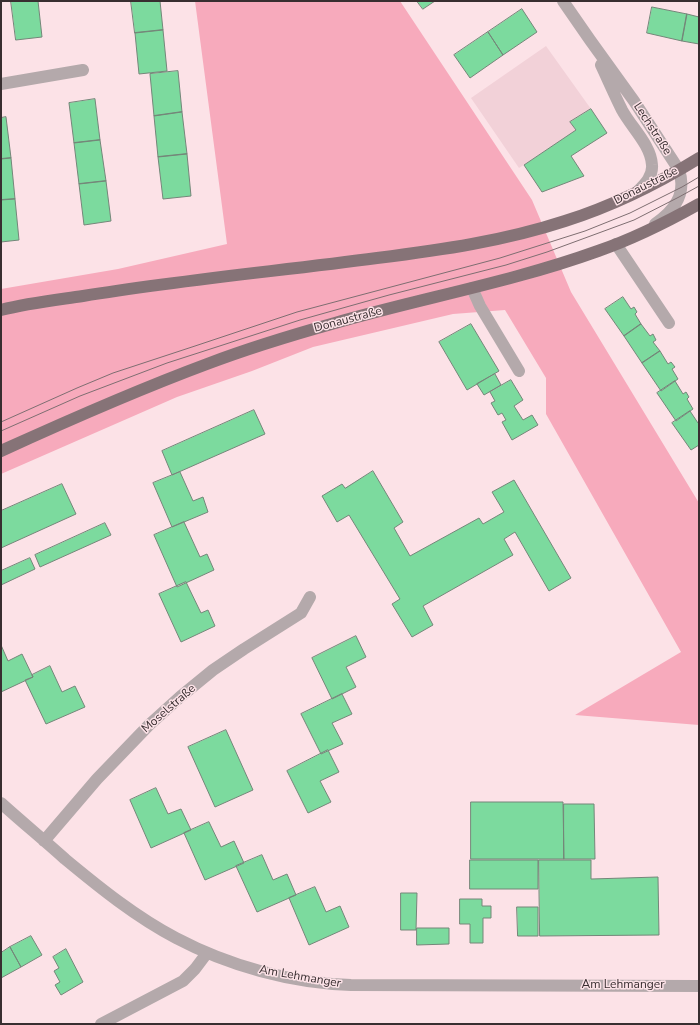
<!DOCTYPE html>
<html>
<head>
<meta charset="utf-8">
<style>
  body { margin:0 }
  #map { position:relative; width:700px; height:1025px; overflow:hidden; background:#fce2e7; font-family:"Nunito Sans",sans-serif }
  canvas { display:block }
  .frame { position:absolute; inset:0; border:2px solid #382e30; pointer-events:none }
</style>
</head>
<body>
<div id="map">
<canvas width="700" height="1025"></canvas>
<div class="frame"></div>
</div>
<script>
const ctx = document.querySelector('canvas').getContext('2d');
ctx.lineJoin = 'round';
function fillPath(path, color) { ctx.fillStyle = color; ctx.fill(path, 'evenodd'); }
function strokePath(path, color, width, dash) { ctx.strokeStyle = color; ctx.lineWidth = width; ctx.lineCap = dash ? 'butt' : 'round'; ctx.setLineDash(dash || []); ctx.stroke(path); }
function drawText(font, color, halo, rows, align = 'center') {
  ctx.font = font + ' "Nunito Sans",sans-serif'; ctx.lineWidth = 3; ctx.setLineDash([]); ctx.textBaseline = 'middle'; ctx.strokeStyle = halo; ctx.fillStyle = color; for (const [text, x, y, turn = 0] of rows) {
    ctx.save(); ctx.translate(x, y); ctx.rotate((+turn || 0) * Math.PI / 180); ctx.textAlign = isNaN(turn) ? turn : align; if (halo) ctx.strokeText(text, 0, 0); ctx.fillText(text, 0, 0); ctx.restore();
  }
}
fillPath(new Path2D(`
  M546 46 591 109 570 122 576 130 519 168 471 98Z`), '#f2d1d8');
fillPath(new Path2D(`
  M195 1H400L532 200 571 292 699 503V725L575 715 681 652 546 414V378L505 310 453 314 313 347 252 371 177 397 1 474V289L118 269 227 244Z`), '#f7aabc');
const building = new Path2D(`
  M11 1H38L42 37 16 40Z
  M131 1H160L163 30 135 33Z
  M417 1H435L423 9Z
  M652 7 687 14 682 41 647 33Z
  M522 9 537 32 503 55 488 32Z
  M687 14 699 17V44L682 41Z
  M163 30 167 71 139 74 135 33Z
  M488 32 503 55 470 78 454 55Z
  M178 71 182 112 154 116 150 74Z
  M95 99 100 140 74 143 69 103Z
  M591 109 607 133 571 156 584 176 542 192 524 165 576 130 570 122Z
  M182 112 187 154 158 157 154 116Z
  M6 117 11 158 1 159V118Z
  M100 140 106 181 79 184 74 143Z
  M187 154 191 196 163 199 158 157Z
  M11 158 15 199 1 200V159Z
  M106 181 111 221 84 225 79 184Z
  M15 199 19 240 1 242V200Z
  M623 297 631 309 634 307 637 312 635 314 641 324 624 336 605 309Z
  M471 324 499 371 467 390 439 342Z
  M641 324 650 336 653 334 656 340 653 342 660 351 642 363 624 336Z
  M660 351 668 364 671 362 675 367 672 369 678 379 661 391 642 363Z
  M495 374 501 385 484 395 477 384Z
  M511 380 523 400 514 406 523 420 532 415 538 425 512 440 502 422 506 420 502 413 498 415 491 403 495 401 490 392Z
  M675 381 683 394 686 392 689 397 687 399 693 409 676 421 657 393Z
  M254 410 265 434 172 475 162 451Z
  M690 411 698 423H699V445L691 450 672 423Z
  M373 471 403 522 394 528 410 556 479 518 483 524 504 512 492 492 514 480 571 578 549 591 515 532 504 539 513 555 423 606 433 625 412 637 392 604 400 599 349 515 337 522 322 496 342 484 345 488Z
  M180 472 193 501 203 497 208 512 172 527 153 483Z
  M62 484 76 514 1 548V511Z
  M184 522 200 557 207 554 214 570 177 587 154 535Z
  M105 523 111 535 40 567 35 555Z
  M30 558 35 569 1 585V571Z
  M186 582 201 613 208 610 215 626 181 642 159 594Z
  M356 636 366 657 346 667 356 687 332 699 312 658Z
  M1 645 8 661 22 654 33 677 1 692Z
  M50 666 62 692 75 686 85 707 46 724 25 680 33 677 32 675Z
  M342 694 352 714 332 723 343 744 321 754 301 714Z
  M226 730 253 790 215 807 188 747Z
  M328 750 339 772 320 781 331 802 308 813 287 771Z
  M156 788 168 814 181 809 191 830 151 848 130 800Z
  M471 802H563L564 859H471Z
  M564 804H594L595 859H564Z
  M209 822 221 847 234 841 244 863 205 880 184 833Z
  M262 855 273 880 287 874 296 895 257 912 236 866Z
  M470 860H538V889H470Z
  M539 860H591V879L658 877 659 935 540 936Z
  M315 887 326 912 340 906 349 927 309 945 289 898Z
  M401 893H417L416 930H401Z
  M460 899H482V906H491V918H483V943H470V924H460Z
  M517 907H538V936H518Z
  M417 928H449V944L417 945Z
  M31 936 42 955 21 967 10 947Z
  M10 947 21 967 1 978V953Z
  M66 949 83 982 61 995 55 985 60 982 54 971 59 968 53 957Z`);
fillPath(building, '#7cda9e');
strokePath(building, '#748679', 1);
strokePath(new Path2D(`
  M563 1 590 40 634 101 679 170C687 194 674 211 655 224
  M601 65C608 80 615 96 622 110 631 127 651 145 652 165 653 176 645 184 638 191
  M1 84 83 70
  M616 244 669 323
  M472 288 480 306 519 371
  M1 803C22 822 44 840 65 859 100 888 136 917 176 938 229 966 291 983 351 985L699 986
  M44 841 97 779 149 725 180 697 213 670 244 649 301 613 310 597
  M101 1024 183 981 195 969 207 953`), '#b4a9ab', 12);
strokePath(new Path2D(`
  M1 310C28 303 56 300 83 296 181 280 279 271 377 258 441 250 504 241 565 221 612 206 657 184 699 158
  M1 451C69 420 137 390 207 364 249 348 292 335 335 323 422 298 512 282 598 251 633 239 667 222 699 204`), '#867377', 12);
strokePath(new Path2D(`
  M1 422 77 388 113 373 195 346 297 312 500 258 585 231 630 213 682 187 699 177
  M1 431 80 396 167 363 198 353 300 320 389 295 506 265 547 252 634 220 679 197 699 186`), '#7e6e71', 1);
drawText('12px', '#382e30', '#fce2e7', [
  ["Lechstraße",652,129,57],
  ["Donaustraße",646,186,-27],
  ["Donaustraße",348,320,-15],
  ["Moselstraße",169,709,-41],
  ["Am Lehmanger",300,977,10],
  ["Am Lehmanger",623,985]
]);
</script>
</body>
</html>
